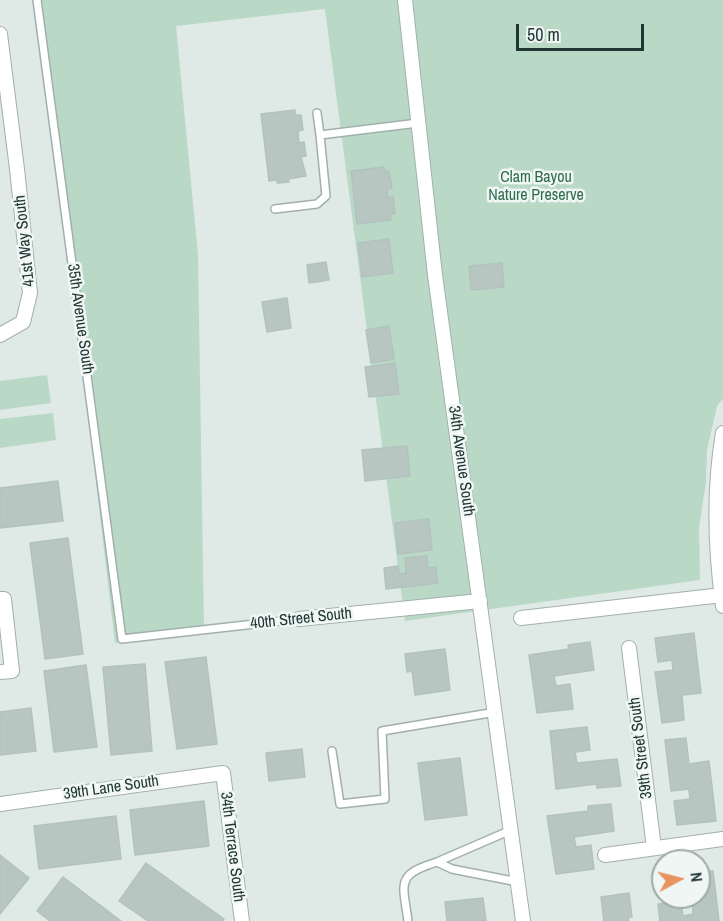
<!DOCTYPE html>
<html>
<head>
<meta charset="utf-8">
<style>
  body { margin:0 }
  #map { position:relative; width:723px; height:921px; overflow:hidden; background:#dfe9e6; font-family:"Archivo Narrow",sans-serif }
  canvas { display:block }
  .north { position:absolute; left:651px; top:849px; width:60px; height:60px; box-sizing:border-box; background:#eff6f3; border:2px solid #9daaa7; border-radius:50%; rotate:83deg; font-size:16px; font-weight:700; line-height:24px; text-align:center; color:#213735 }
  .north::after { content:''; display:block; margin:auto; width:21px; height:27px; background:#e7945f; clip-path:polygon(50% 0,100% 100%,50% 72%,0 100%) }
  .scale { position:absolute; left:516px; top:24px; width:128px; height:27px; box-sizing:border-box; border:3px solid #213735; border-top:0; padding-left:8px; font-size:18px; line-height:21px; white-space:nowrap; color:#213735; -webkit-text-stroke:4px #eff6f3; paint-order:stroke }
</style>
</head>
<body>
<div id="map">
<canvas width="723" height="921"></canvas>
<div class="north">N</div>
<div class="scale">50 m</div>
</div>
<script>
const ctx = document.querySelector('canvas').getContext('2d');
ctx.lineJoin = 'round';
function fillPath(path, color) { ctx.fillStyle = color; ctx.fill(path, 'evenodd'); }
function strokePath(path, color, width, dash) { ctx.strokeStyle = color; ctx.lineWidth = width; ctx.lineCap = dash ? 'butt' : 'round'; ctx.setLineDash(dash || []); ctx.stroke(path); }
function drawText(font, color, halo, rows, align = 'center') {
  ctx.font = font + ' "Archivo Narrow",sans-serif'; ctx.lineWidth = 5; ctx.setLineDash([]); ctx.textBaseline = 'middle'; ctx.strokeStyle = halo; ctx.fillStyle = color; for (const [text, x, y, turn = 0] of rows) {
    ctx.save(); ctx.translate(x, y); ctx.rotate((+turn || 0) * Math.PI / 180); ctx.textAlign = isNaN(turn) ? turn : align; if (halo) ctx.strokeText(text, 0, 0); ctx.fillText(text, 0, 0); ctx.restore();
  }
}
fillPath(new Path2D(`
  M39 0H723V399L717 406 707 450 706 482 699 528 700 580 405 621 325 9 176 26 198 255 204 629 115 643Z
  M47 375 51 403 0 410V381Z
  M53 413 56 440 0 448V419Z`), '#b9d9c6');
const building = new Path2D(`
  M295 110V115H301L303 130 298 131 299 143 304 142 306 156 301 157 306 176 288 179 289 182 277 183V180L269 181 261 114Z
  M384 167 385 172 389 171 392 188 387 189 388 198 393 197 395 214H390L391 220 357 224 351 171Z
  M389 239 393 273 362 277 358 243Z
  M326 262 329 280 309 283 307 265Z
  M502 263 504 287 471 290 469 266Z
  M287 298 291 328 267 332 262 302Z
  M389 326 394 359 371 363 366 330Z
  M395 363 399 394 369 397 365 367Z
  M407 446 410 476 365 481 362 450Z
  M58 481 63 521 0 528V488Z
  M429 519 432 550 398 554 395 523Z
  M68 538 83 654 45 659 30 543Z
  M427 556 428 568 436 567 438 583 386 589 384 568 398 566 399 574 406 573 405 558Z
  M694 633 701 693 682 695 684 720 662 723 655 672 673 670 672 660 658 662 655 638Z
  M590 642 594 670 554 676 556 686 570 684 573 709 537 713 529 655 569 649 568 645Z
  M445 649 450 690 415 695 412 671 407 672 405 654Z
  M206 657 217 744 177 749 165 662Z
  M145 664 152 751 111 755 103 667Z
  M86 665 97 747 54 752 44 671Z
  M31 708 36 751 0 755V712Z
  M587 727 590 750 575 752 577 763 617 759 621 786 597 788 596 784 556 789 550 731Z
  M686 738 689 764 709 761 716 821 677 825 674 801 690 799 689 789 671 791 665 740Z
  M302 749 305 777 269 781 266 753Z
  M460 758 467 815 425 820 418 763Z
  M204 801 209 846 135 855 130 810Z
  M611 804 614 831 574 837 576 847 591 845 594 869 556 874 547 816 588 811V806Z
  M116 816 121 859 39 869 34 826Z
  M0 855 29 878 0 914Z
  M146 863 224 919 222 921H148L119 901Z
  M713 871 719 921H660L658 904 681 902 683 916 693 914 692 897H699V872Z
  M63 877 121 921H50L37 911Z
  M629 893 632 917H628L629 921H604L601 897Z
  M483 898 486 921H447L445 902Z`);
fillPath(building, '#b8c6c2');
strokePath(building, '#b2c2be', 1.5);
const lane = new Path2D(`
  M37 0 122 639 299 619
  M317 113 320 135 418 123
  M275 209 317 204 326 196 320 135
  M332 751 340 804 385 799 382 731 496 712
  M511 830 437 862 452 869 518 882
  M408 921C403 883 395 875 437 862`);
const street = new Path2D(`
  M405 0 435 275 523 921
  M0 34 17 169 30 293 23 322 0 335
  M723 433C713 491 715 548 723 606
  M0 599H4L12 671 0 672
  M521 618 722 595
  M299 619 480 601
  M629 648 654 848
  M0 804 223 773 242 921
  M605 855 723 839`);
strokePath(lane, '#a2b0ad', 10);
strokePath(street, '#a2b0ad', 16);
strokePath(lane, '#fff', 7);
strokePath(street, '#fff', 14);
drawText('16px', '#2f6b4f', '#eff6f3', [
  ["Clam Bayou",536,178],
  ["Nature Preserve",536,196]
]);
drawText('16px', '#213735', '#eff6f3', [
  ["41st Way South",25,241,-96],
  ["35th Avenue South",80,319,82],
  ["34th Avenue South",461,461,82],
  ["40th Street South",301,619,-6],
  ["39th Street South",641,748,-97],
  ["39th Lane South",111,788,-8],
  ["34th Terrace South",232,847,83]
]);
</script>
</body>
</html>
